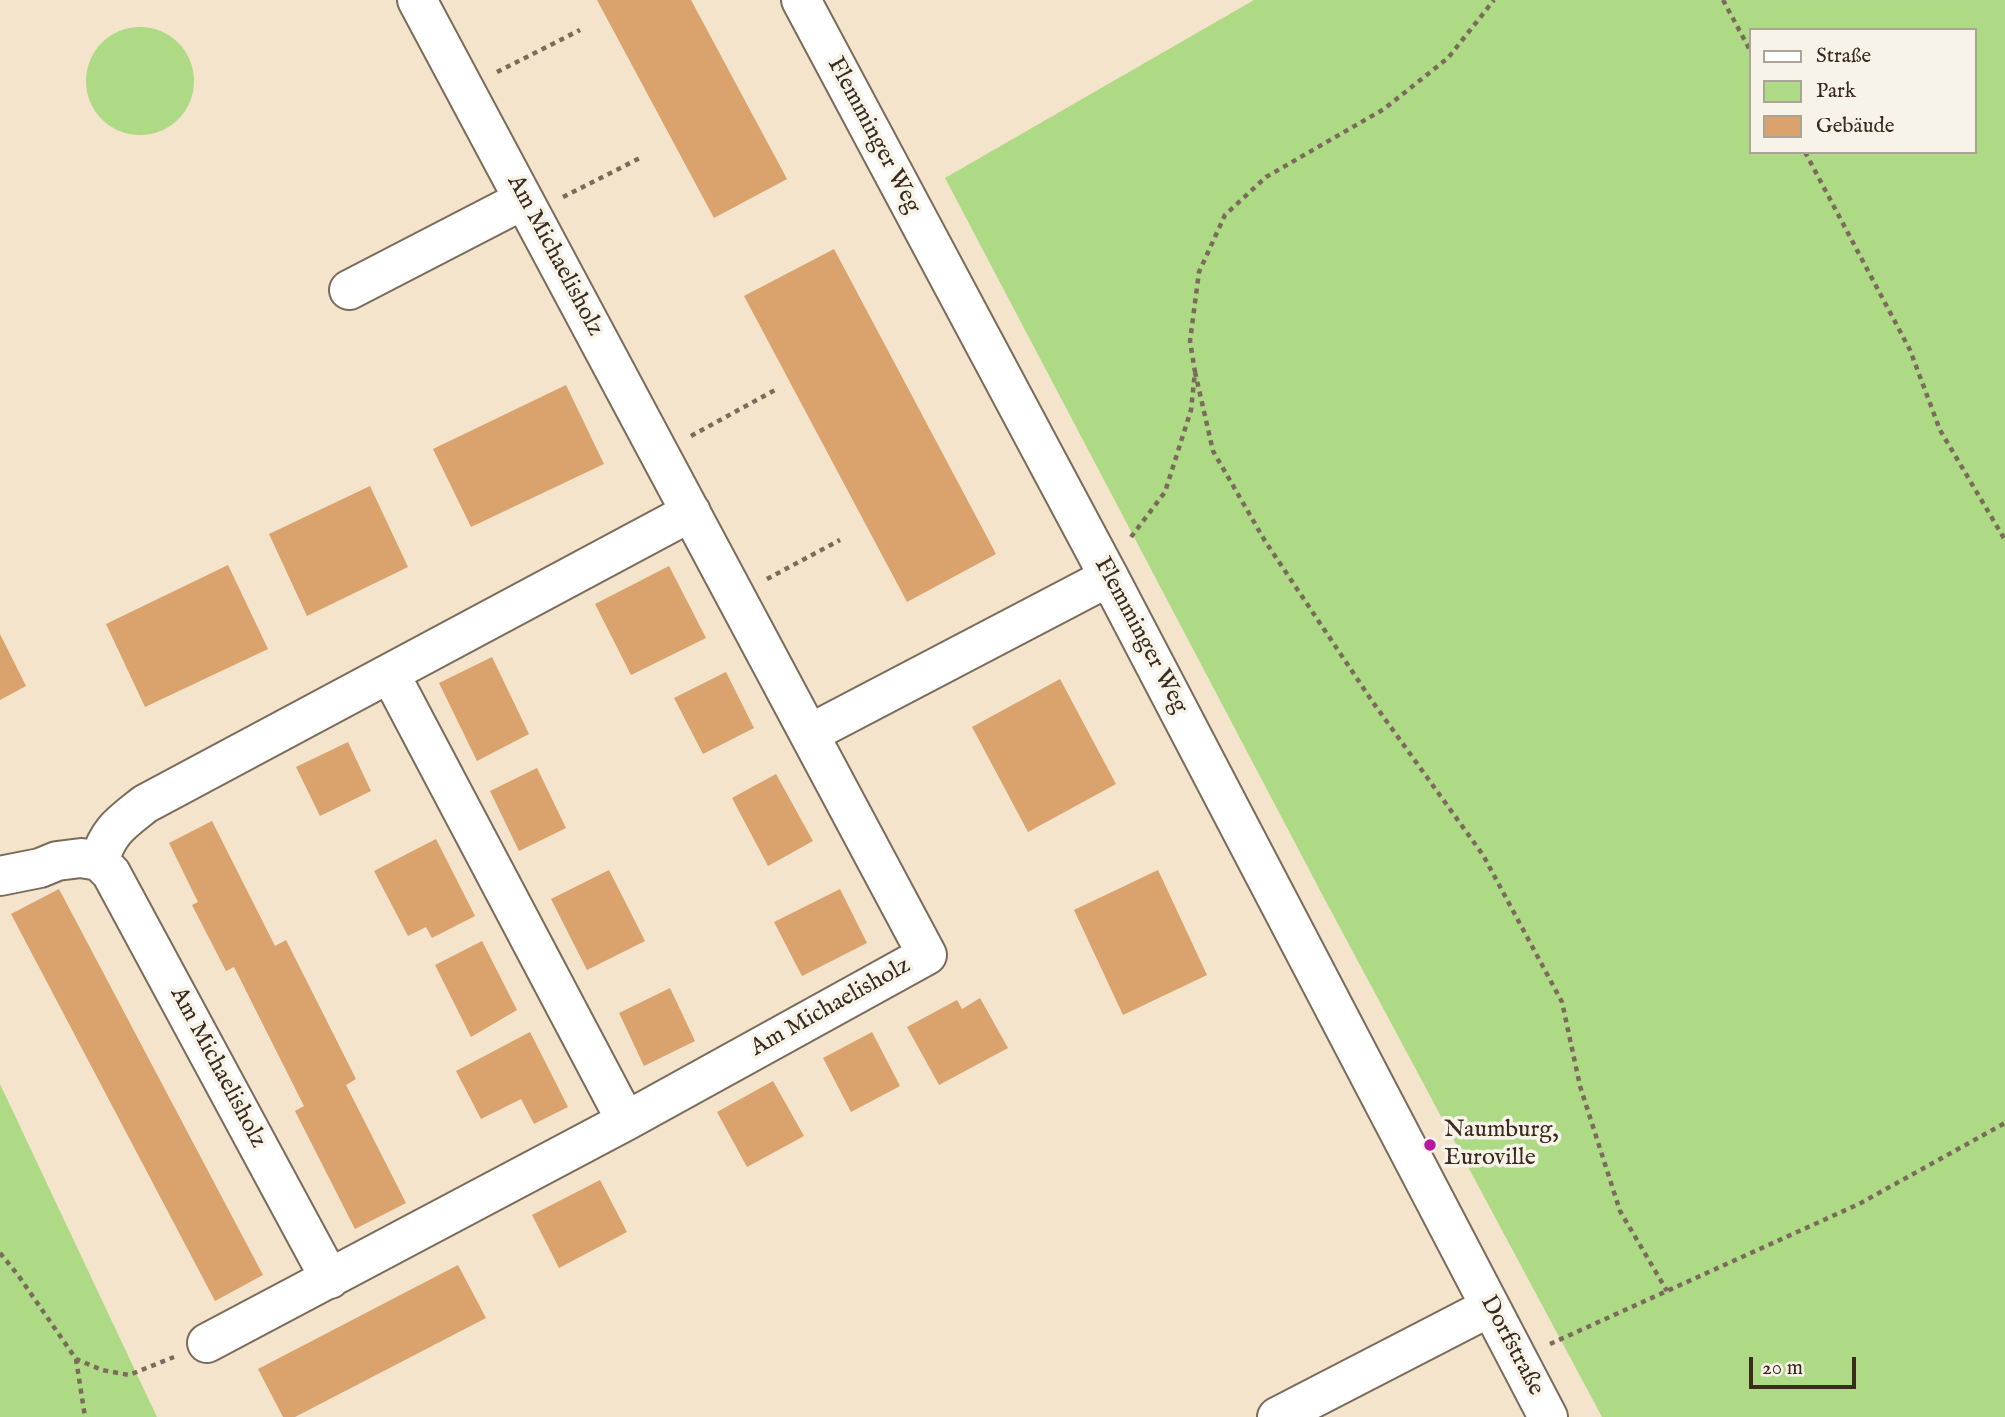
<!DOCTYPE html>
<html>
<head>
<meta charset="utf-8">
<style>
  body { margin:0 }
  #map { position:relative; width:2005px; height:1417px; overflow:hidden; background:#f3e4cb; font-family:"IM FELL English",serif }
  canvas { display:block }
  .legend { position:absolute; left:1749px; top:28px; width:228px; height:126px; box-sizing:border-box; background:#f7f3e8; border:2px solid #aca397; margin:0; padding:9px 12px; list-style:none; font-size:21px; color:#3b2a1e }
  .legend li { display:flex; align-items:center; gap:14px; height:35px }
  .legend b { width:35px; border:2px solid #aca397 }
  .scale { position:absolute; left:1749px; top:1357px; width:107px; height:32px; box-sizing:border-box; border:4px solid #3b2a1e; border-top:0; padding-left:9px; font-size:21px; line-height:24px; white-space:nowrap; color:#3b2a1e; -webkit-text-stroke:5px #f7f3e8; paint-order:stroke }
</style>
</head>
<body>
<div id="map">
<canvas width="2005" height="1417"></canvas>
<ul class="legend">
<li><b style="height:9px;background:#fff"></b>Straße</li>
<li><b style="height:19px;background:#aeda86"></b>Park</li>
<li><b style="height:19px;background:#daa26c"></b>Gebäude</li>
</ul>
<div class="scale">20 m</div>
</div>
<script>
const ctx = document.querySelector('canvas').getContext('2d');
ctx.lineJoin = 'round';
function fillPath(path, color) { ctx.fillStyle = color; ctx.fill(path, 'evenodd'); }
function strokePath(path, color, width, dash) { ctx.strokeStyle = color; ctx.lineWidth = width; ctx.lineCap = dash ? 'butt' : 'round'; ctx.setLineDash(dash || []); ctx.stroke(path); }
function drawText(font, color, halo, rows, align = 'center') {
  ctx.font = font + ' "IM FELL English",serif'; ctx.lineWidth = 7; ctx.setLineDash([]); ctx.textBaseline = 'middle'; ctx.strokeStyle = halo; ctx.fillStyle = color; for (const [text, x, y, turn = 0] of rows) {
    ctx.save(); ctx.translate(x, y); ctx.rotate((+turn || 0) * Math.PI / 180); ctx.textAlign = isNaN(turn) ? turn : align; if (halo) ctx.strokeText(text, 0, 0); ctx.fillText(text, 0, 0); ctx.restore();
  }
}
fillPath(new Path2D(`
  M1254 0H2005V1417H1602L1323 896 945 178ZM1751 30H1975V152H1751Z
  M86 81a54 54 0 1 1 108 0a54 54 0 1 1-108 0Z
  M0 1084 157 1417H0Z`), '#aeda86');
fillPath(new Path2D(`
  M597 0H691L787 179 714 218Z
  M834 249 996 554 907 602 744 296Z
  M566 385 604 464 471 527 433 449Z
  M370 486 408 567 307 616 269 534Z
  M228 565 268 649 145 707 106 624Z
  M669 566 706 638 631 675 595 604Z
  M0 634 26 686 0 700Z
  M492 657 529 734 477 761 439 683Z
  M726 672 754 728 703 754 674 698Z
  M1060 679 1116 784 1028 832 972 727Z
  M348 742 371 791 320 816 296 767Z
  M537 768 566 828 519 851 490 791Z
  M776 774 813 841 768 866 732 798Z
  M212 821 275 946 286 940 356 1079 346 1085 406 1203 355 1229 295 1111 304 1106 234 967 226 971 192 905 198 902 169 843Z
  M436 839 475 916 432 938 426 927 408 936 374 871Z
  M609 870 645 941 587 970 551 899Z
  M1158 870 1207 975 1123 1015 1074 910Z
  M59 889 263 1275 215 1301 11 914Z
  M840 889 867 943 802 976 774 922Z
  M482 941 517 1010 471 1037 435 965Z
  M670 988 695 1041 644 1066 619 1013Z
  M980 998 1008 1048 939 1085 907 1027 957 1000 962 1009Z
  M530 1032 568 1107 534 1124 521 1099 481 1119 456 1071Z
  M872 1032 900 1086 851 1112 823 1058Z
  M773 1081 804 1136 747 1167 717 1112Z
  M600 1180 627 1232 559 1268 532 1215Z
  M458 1265 486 1318 295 1417H283L258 1369Z`), '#daa26c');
const minor = new Path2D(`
  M801 0 1109 577 1548 1417
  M349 290 523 200
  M390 674 626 1121
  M809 734 1109 577
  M99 861C109 830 120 824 145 804L691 512
  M0 876 40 868 57 861 81 858 99 861 111 873 330 1279
  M207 1343 626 1121 927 955 417 0
  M1277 1417 1490 1307`);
strokePath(minor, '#7b6b5b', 42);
strokePath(new Path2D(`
  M1723 0 1751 52
  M497 72 580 30
  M1805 152 1910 350 1940 430 2005 540
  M563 197 642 157
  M1195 372 1213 451 1265 541 1372 701 1483 855 1562 1002 1580 1086 1620 1211 1667 1291
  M691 436 775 390
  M1131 537 1165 492 1191 410 1195 372 1190 341 1199 272 1225 215 1266 177 1384 109 1448 58 1494 0
  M767 579 840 540
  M0 1253 18 1275 76 1359 102 1370 129 1375 174 1357
  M1550 1344 1859 1204 2005 1123
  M76 1359 85 1417`), '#7b6b5b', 4.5, [5, 5]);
strokePath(minor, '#fff', 38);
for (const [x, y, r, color] of [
  [1430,1145,7,"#b5179e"]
]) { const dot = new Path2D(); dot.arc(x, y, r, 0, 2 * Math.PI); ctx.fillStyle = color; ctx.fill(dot); strokePath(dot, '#f7f3e8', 2.5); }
drawText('24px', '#3b2a1e', '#f7f3e8', [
  ["Flemminger Weg",873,136,62],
  ["Am Michaelisholz",554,256,62],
  ["Flemminger Weg",1140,636,62],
  ["Am Michaelisholz",831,1008,-29],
  ["Am Michaelisholz",217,1068,62],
  ["Dorfstraße",1511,1346,62]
]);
drawText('24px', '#3b2a1e', '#f7f3e8', [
  ["Naumburg,",1444,1131],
  ["Euroville",1444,1159]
], 'left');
</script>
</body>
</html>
